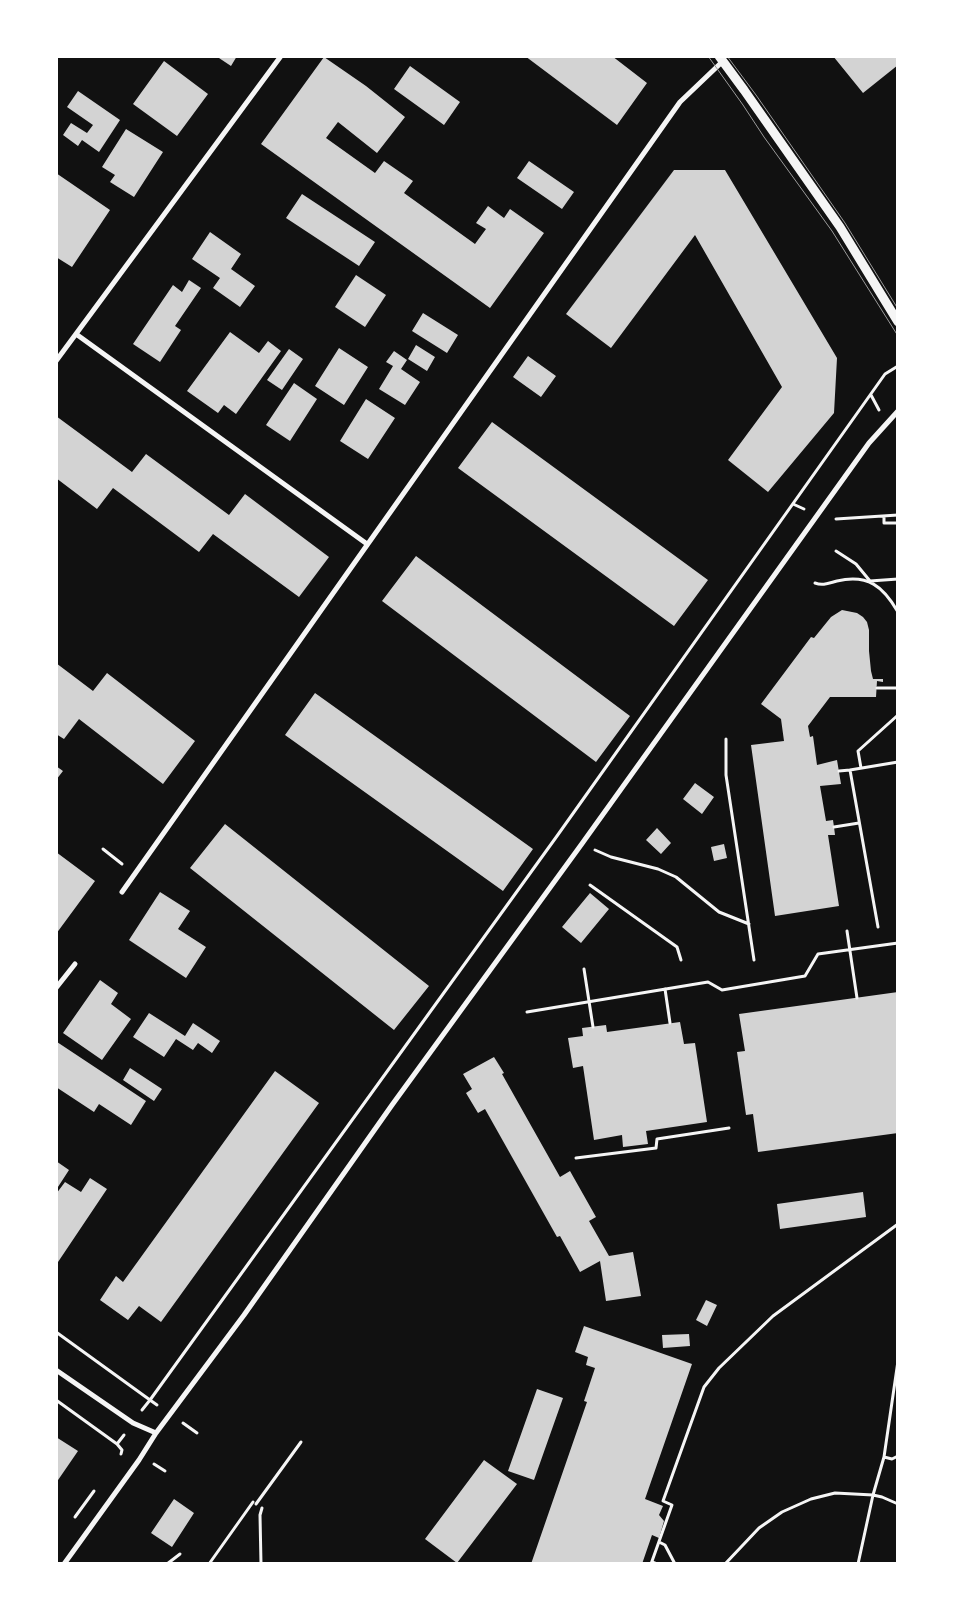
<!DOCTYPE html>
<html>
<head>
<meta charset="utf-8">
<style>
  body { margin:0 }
  #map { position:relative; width:954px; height:1620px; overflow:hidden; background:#111; font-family:"Crimson Pro",serif }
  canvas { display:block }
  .frame { position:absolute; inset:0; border:58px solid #fff; pointer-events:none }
</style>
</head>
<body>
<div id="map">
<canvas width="954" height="1620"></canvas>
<div class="frame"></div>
</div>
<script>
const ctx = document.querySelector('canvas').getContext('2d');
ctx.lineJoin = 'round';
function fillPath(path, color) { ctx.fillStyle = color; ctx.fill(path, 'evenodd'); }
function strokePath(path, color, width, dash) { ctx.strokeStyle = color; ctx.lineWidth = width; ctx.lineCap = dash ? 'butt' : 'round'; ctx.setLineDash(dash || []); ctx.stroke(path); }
fillPath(new Path2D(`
  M216 56H237L231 66Z
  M525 56H612L647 83 617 125Z
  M833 56H898V65L863 93Z
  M324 57 366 86 405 117 377 153 338 122 326 138 375 173 384 161 413 181 404 193 475 244 486 229 476 223 488 206 504 218 510 209 544 233 490 308 261 144Z
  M164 61 208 94 177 136 133 104Z
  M410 66 460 102 444 125 394 89Z
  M78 91 120 120 99 152 82 140 78 146 63 135 71 123 87 133 93 125 67 107Z
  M126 129 163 152 134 197 110 182 115 175 102 167Z
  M529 161 574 192 562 209 517 178Z
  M674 170H725L837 358 834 413 768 492 728 460 782 387 695 235 611 348 566 314Z
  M56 173 110 210 72 267 56 257Z
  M302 194 375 242 359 266 286 218Z
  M210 232 241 254 231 269 255 286 240 307 213 288 220 278 192 259Z
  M356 275 386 295 365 327 335 307Z
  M189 280 201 288 175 326 181 330 160 362 133 344 173 285 182 292Z
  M423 313 458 335 447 353 412 331Z
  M230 332 259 353 268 341 281 351 236 414 224 405 218 413 187 391Z
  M416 345 435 357 427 371 408 359Z
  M339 348 368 367 344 405 315 386Z
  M289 349 303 359 282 390 267 380Z
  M394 351 407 360 401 369 420 382 405 405 379 389 393 366 386 362Z
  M528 356 556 376 541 397 513 377Z
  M294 383 317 399 290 441 266 425Z
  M366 399 395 418 368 459 340 441Z
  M56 416 132 472 146 454 229 515 245 494 329 557 299 597 213 534 199 552 113 488 97 509 56 478Z
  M492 422 708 580 674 626 458 468Z
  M416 556 630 716 596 762 382 601Z
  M842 610 857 613 863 617 867 622 869 630V651L871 671 873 679H883V682L877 681 876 697H830L808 726 810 737 813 736 817 765 837 760 841 784 820 786 826 821 833 820 834 827 835 835H828L839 906 775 916 751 745 784 741 781 719 761 704 811 637 814 638 831 617Z
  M56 663 93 691 107 673 195 741 163 784 79 719 64 739 56 734Z
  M315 693 533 849 503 891 285 735Z
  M56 766 63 771 56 780Z
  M695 783 714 797 702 814 683 799Z
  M225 824 429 986 394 1030 190 868Z
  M657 828 671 843 661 854 646 840Z
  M724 844 727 858 714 861 711 847Z
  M56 852 95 881 56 934Z
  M160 892 190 911 178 929 206 947 186 978 129 940Z
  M590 893 609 909 581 943 562 927Z
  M100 980 118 993 111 1004 131 1019 102 1060 63 1033Z
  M898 992V1133L758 1152 753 1114 746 1115 737 1052 745 1051 739 1014Z
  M149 1013 185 1036 193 1023 220 1041 212 1053 198 1043 193 1050 176 1039 164 1057 133 1037Z
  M680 1022 684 1044 695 1043 707 1122 646 1131 648 1144 623 1147 622 1135 594 1140 583 1066 573 1068 568 1038 583 1036 582 1028 606 1025 607 1032Z
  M57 1042 146 1101 131 1125 99 1104 94 1112 56 1087Z
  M494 1057 504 1073 502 1074 560 1177 570 1171 596 1217 589 1221 609 1256 633 1252 641 1296 606 1301 600 1261 580 1272 560 1236 557 1237 485 1109 478 1113 466 1093 472 1089 463 1074Z
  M130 1068 162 1089 154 1101 123 1080Z
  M275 1071 319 1103 161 1322 139 1306 128 1320 100 1300 116 1276 123 1282Z
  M56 1161 69 1170 56 1190Z
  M90 1178 107 1189 56 1265V1194L65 1182 81 1192Z
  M863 1192 866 1217 780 1229 777 1204Z
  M706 1300 717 1305 707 1326 696 1320Z
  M584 1326 692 1364 645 1499 663 1506 659 1515 664 1521 659 1538 652 1535 642 1564H531L587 1402 584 1401 595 1368 586 1365 588 1357 575 1352Z
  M689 1334 690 1346 663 1348 662 1335Z
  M537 1389 563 1398 534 1480 508 1471Z
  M56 1437 78 1451 56 1483Z
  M484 1460 517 1484 457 1563 425 1539Z
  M174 1499 194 1513 172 1547 151 1533Z`), '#d3d3d3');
strokePath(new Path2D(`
  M871 395 879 410
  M793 504 804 509
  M884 516V523H898
  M836 519 898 515
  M836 551 856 564 870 581 898 579
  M815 583C823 586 829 583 837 581 868 574 883 586 898 612
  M877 688H898
  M726 739V775L754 960
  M861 768 858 751 898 715
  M839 771 850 770
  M834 827 859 823
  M103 849 122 864
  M595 850 611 857 658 869 676 877 719 912 749 924
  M590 885 677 947 681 960
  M878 927 850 770 898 762
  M847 931 857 998
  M584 969 593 1027
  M665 989 670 1023
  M527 1012 708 982 722 990 805 976 818 954 898 943
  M576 1158 656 1148 657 1139 729 1128
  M56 1332 150 1400 142 1410
  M56 1400 117 1444
  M157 1405 150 1400 557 836 885 374 898 366
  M183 1423 197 1433
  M121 1454 122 1450 117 1444 124 1435
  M884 1457 892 1459 898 1456
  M154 1464 165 1471
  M256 1504 301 1442
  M75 1517 94 1491
  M659 1542 665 1545 675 1564
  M652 1562 657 1564
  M167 1564 180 1554
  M209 1564 253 1502
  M261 1564 260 1515 262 1508
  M651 1564 672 1505 663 1501 704 1387 719 1368 773 1316 898 1224
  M725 1564 759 1528 782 1512 811 1499 835 1493 873 1495 882 1497 898 1504
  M858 1564 873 1495 884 1457 898 1361`), '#f5f5f5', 3);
strokePath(new Path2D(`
  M76 334 367 544
  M56 361 281 56
  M122 892 680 102 723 61
  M56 988 75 964
  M56 1370 133 1423 156 1433
  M64 1564 139 1460 156 1433 244 1315 392 1105 581 845 869 443 898 411`), '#f5f5f5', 5);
strokePath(new Path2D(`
  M719 56 744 90 840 227 898 322`), '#f5f5f5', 9);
strokePath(new Path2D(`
  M708 56 743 105 764 137 832 231 898 336
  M727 56 756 95 845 223 898 309`), '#9a9a9a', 1);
</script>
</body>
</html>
